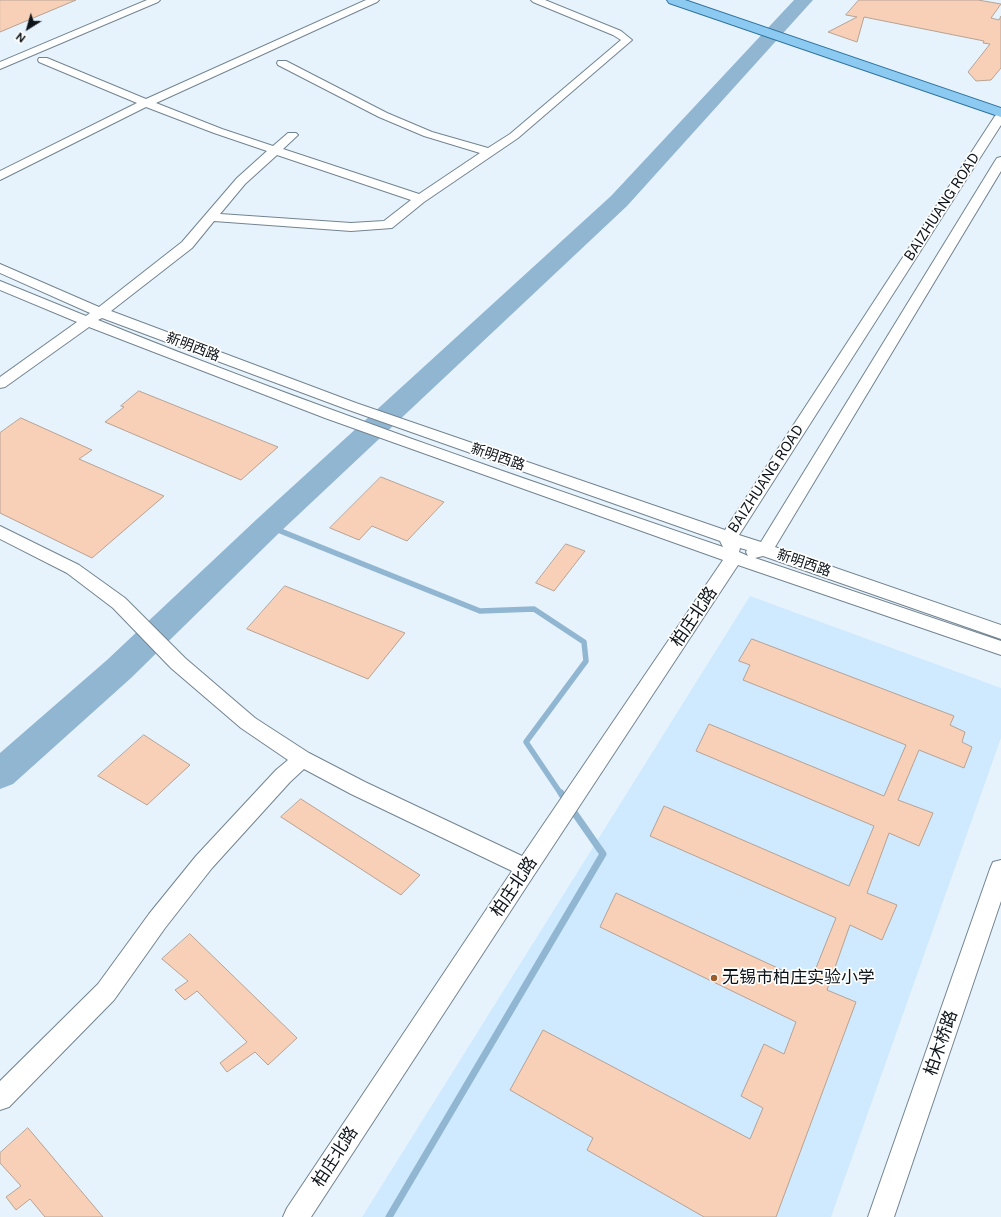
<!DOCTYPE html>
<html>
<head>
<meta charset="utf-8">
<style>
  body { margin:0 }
  #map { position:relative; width:1001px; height:1217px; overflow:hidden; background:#e7f3fc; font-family:"Public Sans",sans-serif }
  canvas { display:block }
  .north { position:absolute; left:8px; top:8px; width:40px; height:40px; -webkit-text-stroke:3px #fff; paint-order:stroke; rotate:217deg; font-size:11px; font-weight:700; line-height:16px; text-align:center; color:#0d1419 }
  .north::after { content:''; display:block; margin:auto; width:14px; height:18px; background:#0d1419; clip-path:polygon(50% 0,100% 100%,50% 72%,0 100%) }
</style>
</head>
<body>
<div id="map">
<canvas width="1001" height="1217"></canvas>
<div class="north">N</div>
</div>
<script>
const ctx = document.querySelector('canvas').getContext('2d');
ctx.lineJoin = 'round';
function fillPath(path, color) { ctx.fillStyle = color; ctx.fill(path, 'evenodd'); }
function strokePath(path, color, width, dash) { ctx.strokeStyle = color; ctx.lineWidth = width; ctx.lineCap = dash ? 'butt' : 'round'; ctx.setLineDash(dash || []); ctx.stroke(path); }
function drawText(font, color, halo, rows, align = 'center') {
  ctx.font = font + ' "Public Sans","Noto Sans SC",sans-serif'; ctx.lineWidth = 3.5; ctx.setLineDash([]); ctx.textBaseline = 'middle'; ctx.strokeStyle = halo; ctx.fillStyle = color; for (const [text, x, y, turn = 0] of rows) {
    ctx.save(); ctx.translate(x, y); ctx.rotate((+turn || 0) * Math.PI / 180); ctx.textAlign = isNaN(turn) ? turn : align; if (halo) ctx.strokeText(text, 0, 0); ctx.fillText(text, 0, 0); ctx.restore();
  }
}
fillPath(new Path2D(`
  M750 596 1001 688V738L831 1217H362Z`), '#cfeafe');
strokePath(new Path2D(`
  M268 526 480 611 534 609 584 642 586 661 526 742 561 794`), '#91b6d2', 5.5);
strokePath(new Path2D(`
  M561 793 566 801
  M389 1217 603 854 571 808`), '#91b6d2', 7);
fillPath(new Path2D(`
  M794 0H813L627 206 279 533 131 678 13 784 0 789V753L107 660 257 519 611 196Z`), '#91b6d2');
const building = new Path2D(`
  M0 0H76L0 32Z
  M859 0H978L1001 4 991 18 999 20 1001 16V68L991 80 976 81 968 72 990 44 983 43 984 41 864 17 857 42 828 32 857 17 846 15Z
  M139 391 278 447 241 480 105 422 124 407 121 406Z
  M21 418 92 450 79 459 164 496 92 558 0 513V433Z
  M381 477 444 502 407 541 372 526 359 540 330 528Z
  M566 544 585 551 554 591 536 583Z
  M285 586 405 633 368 679 247 629Z
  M752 639 954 716 950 725 965 732 962 742 972 747 964 768 919 750 898 800 933 813 919 846 889 833 867 893 897 905 882 940 850 925 827 990 856 1002 776 1217H704L587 1150 593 1138 510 1090 543 1030 750 1139 763 1108 741 1096 764 1044 784 1054 796 1022 600 927 616 893 810 983 836 918 650 836 664 806 849 886 874 826 696 751 709 724 884 796 906 745 743 680 750 665 739 661Z
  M144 735 190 765 147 805 98 776Z
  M301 799 420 875 401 895 281 817Z
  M190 934 297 1038 268 1065 255 1052 227 1072 220 1063 247 1042 197 991 185 1000 175 990 188 981 162 959Z
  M28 1128 103 1217H45L30 1199 16 1210 6 1197 21 1186 0 1163V1153Z`);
fillPath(building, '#f8d0b7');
strokePath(building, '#b6a295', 1);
const minor = new Path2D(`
  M147 0H160L158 2 0 69V62Z
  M366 0H379L377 2 156 103 222 129 273 146 288 133H296L298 135 283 149 419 194 480 153 424 136 379 117 278 65 277 63 278 61H286L387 113 432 132 488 148 510 134 621 40 613 35 533 2 531 0H545L621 31 632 40 518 138 424 202 392 228 351 231 214 221 192 248 111 311 356 403 725 530 995 116 997 114 1001 113V125L739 535 761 542 995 161 997 158 1001 157V171L775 547 1001 625V639L763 556 755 558 1001 641V655L738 565 534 875 311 1217H283L287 1208 512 871 351 794 304 769 290 782 212 868 165 928 114 1000 9 1107 0 1110V1081L98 984 149 914 196 856 276 770 288 760 241 728 171 668 113 608 67 573 0 539V526L79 565 125 598 185 658 255 718 309 753 365 782 522 856 723 560 325 418 89 327 5 387 0 388V377L77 322 0 290V281L86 316 90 313 0 273V264L99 307 182 242 237 178 267 151 214 133 146 107 0 180V171L137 103 39 62 38 60 39 58H47L146 99ZM277 155 411 200 384 221 351 223 220 214 245 184ZM102 318 346 409 720 541 723 547C513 475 303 403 98 320ZM740 548 747 550 746 552 748 556 739 552Z
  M1001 860V901L894 1217H868L990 869 993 862Z`);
const major = new Path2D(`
  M667 0H685L1001 108V117L669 3Z`);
strokePath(minor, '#728491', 2);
strokePath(major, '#2f739f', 2);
fillPath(minor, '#fff');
fillPath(major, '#8dcaf1');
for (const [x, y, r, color] of [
  [714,978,4,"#9e5c2a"]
]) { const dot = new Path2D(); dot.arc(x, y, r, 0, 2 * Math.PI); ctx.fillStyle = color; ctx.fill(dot); strokePath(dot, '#fff', 1.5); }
drawText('14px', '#0d1419', '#fff', [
  ["BAIZHUANG ROAD",942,207,-57],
  ["新明西路",193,347,21],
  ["新明西路",498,457,19],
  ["BAIZHUANG ROAD",766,479,-57],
  ["新明西路",804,563,19]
]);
drawText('17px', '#0d1419', '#fff', [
  ["柏庄北路",694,617,-56],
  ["柏庄北路",514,887,-56],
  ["柏木桥路",941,1043,-71],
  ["柏庄北路",335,1157,-57]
]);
drawText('17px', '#0d1419', '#fff', [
  ["无锡市柏庄实验小学",722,978]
], 'left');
</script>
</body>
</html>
